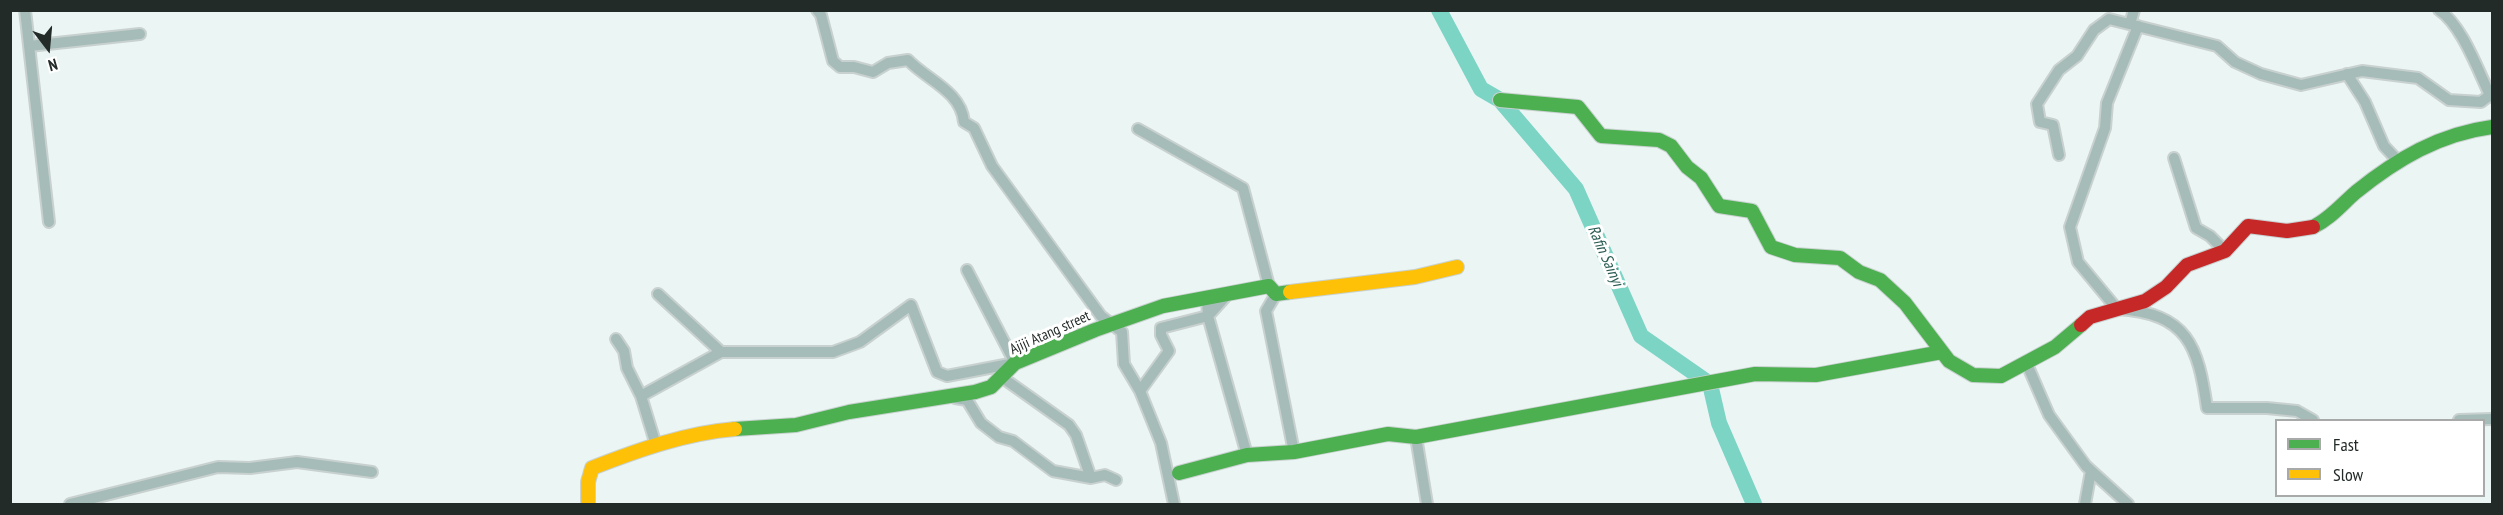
<!DOCTYPE html>
<html>
<head>
<meta charset="utf-8">
<style>
  body { margin:0 }
  #map { position:relative; width:2503px; height:515px; overflow:hidden; background:#ebf6f4; font-family:"PT Sans Narrow",sans-serif }
  canvas { display:block }
  .frame { position:absolute; inset:0; border:12px solid #232b29; pointer-events:none }
  .legend { position:absolute; left:2275px; top:419px; width:210px; height:78px; box-sizing:border-box; background:#fff; border:2px solid #a7aaa9; margin:0; padding:8px 10px; list-style:none; font-size:18px; color:#232b29 }
  .legend li { display:flex; align-items:center; gap:12px; height:30px }
  .legend b { width:30px; border:2px solid #a7aaa9 }
  .north { position:absolute; left:18px; top:18px; width:60px; height:60px; -webkit-text-stroke:4px #fff; paint-order:stroke; rotate:164deg; font-size:16px; font-weight:700; line-height:24px; text-align:center; color:#232b29 }
  .north::after { content:''; display:block; margin:auto; width:21px; height:27px; background:#232b29; clip-path:polygon(50% 0,100% 100%,50% 72%,0 100%) }
</style>
</head>
<body>
<div id="map">
<canvas width="2503" height="515"></canvas>
<div class="frame"></div>
<ul class="legend">
<li><b style="height:8px;background:#4caf50"></b>Fast</li>
<li><b style="height:8px;background:#ffc107"></b>Slow</li>
</ul>
<div class="north">N</div>
</div>
<script>
const ctx = document.querySelector('canvas').getContext('2d');
ctx.lineJoin = 'round';
function strokePath(path, color, width, dash) { ctx.strokeStyle = color; ctx.lineWidth = width; ctx.lineCap = dash ? 'butt' : 'round'; ctx.setLineDash(dash || []); ctx.stroke(path); }
function drawText(font, color, halo, rows, align = 'center') {
  ctx.font = font + ' "PT Sans Narrow",sans-serif'; ctx.lineWidth = 6; ctx.setLineDash([]); ctx.textBaseline = 'middle'; ctx.strokeStyle = halo; ctx.fillStyle = color; for (const [text, x, y, turn = 0] of rows) {
    ctx.save(); ctx.translate(x, y); ctx.rotate((+turn || 0) * Math.PI / 180); ctx.textAlign = isNaN(turn) ? turn : align; if (halo) ctx.strokeText(text, 0, 0); ctx.fillText(text, 0, 0); ctx.restore();
  }
}
strokePath(new Path2D(`
  M1439 10 1481 89 1500 100 1576 189 1641 336 1710 384 1719 423 1754 504`), '#7cd4c5', 16);
const street = new Path2D(`
  M25 10 49 222
  M817 10 821 15 833 61 840 67H854L873 72 888 63 908 60C927 80 961 91 964 122L974 128 992 166 1101 316 1122 332 1124 364 1140 391 1161 443 1174 504
  M2439 10C2462 25 2478 71 2490 95
  M2130 24 2134 10
  M2138 26 2107 103 2105 128 2070 227 2078 262 2117 309C2188 313 2198 346 2207 408H2267L2297 411 2313 420
  M29 46 140 34
  M2347 74 2365 102 2384 146 2398 161
  M1138 129 1243 188 1269 286
  M2059 155 2053 125 2040 122 2037 104 2059 70 2077 56 2094 30 2109 19 2217 46 2235 62 2261 74 2301 85 2362 71 2418 78 2449 100 2481 102 2490 95 2492 97
  M2174 158 2196 228 2210 236 2225 251
  M658 294 721 352H833L860 342 911 305 937 372 947 376 1015 363 967 270
  M1276 294 1266 311 1294 452
  M1207 298 1208 316 1247 455
  M616 339 624 351 627 368 641 396
  M2026 362 2049 415 2086 466 2128 504
  M1003 378 1069 425 1076 435 1091 478
  M1140 391 1169 351 1161 335V328L1208 316 1227 295
  M955 398 967 400 981 423 999 437 1013 441 1053 471 1091 478 1105 475 1116 480
  M2459 420 2492 419
  M1416 437 1427 504
  M656 445 641 396 721 352
  M70 504 218 467 250 468 297 462 372 472
  M2085 504 2091 471`);
const fast = new Path2D(`
  M1500 100 1578 107 1601 136 1659 140 1671 146 1687 167 1701 178 1719 206 1752 211 1771 247 1795 255 1840 258 1859 272 1880 280 1905 303 1949 361 1973 375 2001 376 2055 347 2081 325
  M2313 227C2330 219 2342 204 2356 192 2397 159 2439 134 2492 127
  M735 429 796 425 849 412 975 392 991 387 1015 363 1095 330 1163 306 1269 286 1276 294 1290 292
  M1179 473 1247 455 1294 452 1388 434 1416 437 1755 374 1816 375 1942 352`);
const slow = new Path2D(`
  M1290 292 1415 277 1457 267
  M588 504V482L592 468C638 450 686 433 735 429`);
const jam = new Path2D(`
  M2081 325 2090 317 2145 301 2166 287 2187 265 2225 251 2248 226 2287 231 2313 227`);
strokePath(street, '#c8d1cf', 14);
strokePath(fast, '#c8d1cf', 16);
strokePath(slow, '#c8d1cf', 16);
strokePath(jam, '#c8d1cf', 16);
strokePath(street, '#a6bcb8', 10);
strokePath(fast, '#4caf50', 14);
strokePath(slow, '#ffc107', 14);
strokePath(jam, '#c62828', 14);
drawText('15px', '#232b29', '#fff', [
  ["Ajiji Atang street",1050,333,-24]
]);
drawText('italic 16px', '#2a5c53', '#fff', [
  ["Rafin Sainyi",1605,256,66]
]);
</script>
</body>
</html>
